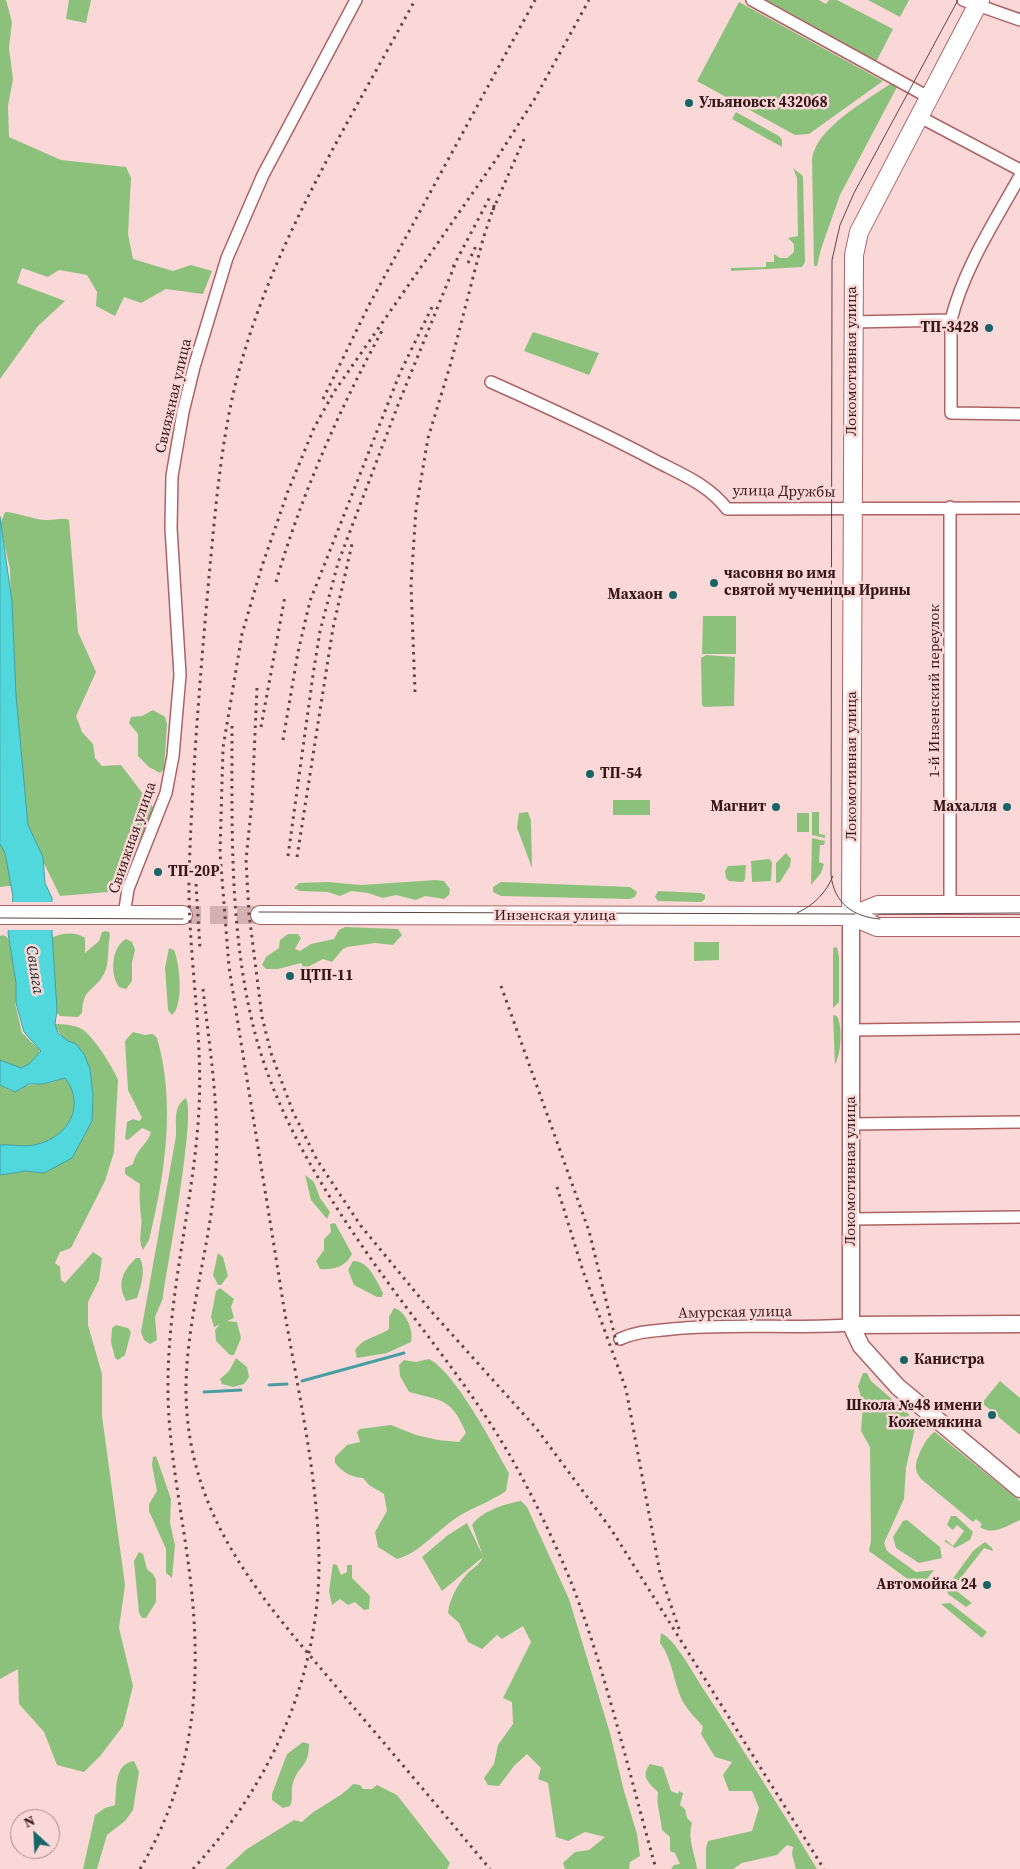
<!DOCTYPE html>
<html>
<head>
<meta charset="utf-8">
<style>
  body { margin:0 }
  #map { position:relative; width:1020px; height:1869px; overflow:hidden; background:#fad8d7; font-family:"Source Serif 4",serif }
  canvas { display:block }
  .north { position:absolute; left:10px; top:1809px; width:50px; height:50px; box-sizing:border-box; background:#fad8d7; border:1px solid #ac8b8b; border-radius:50%; rotate:335deg; font-size:14px; font-weight:700; line-height:20px; text-align:center; color:#361719 }
  .north::after { content:''; display:block; margin:auto; width:18px; height:22px; background:#176568; clip-path:polygon(50% 0,100% 100%,50% 72%,0 100%) }
</style>
</head>
<body>
<div id="map">
<canvas width="1020" height="1869"></canvas>
<div class="north">N</div>
</div>
<script>
const ctx = document.querySelector('canvas').getContext('2d');
ctx.lineJoin = 'round';
function fillPath(path, color) { ctx.fillStyle = color; ctx.fill(path, 'evenodd'); }
function strokePath(path, color, width, dash) { ctx.strokeStyle = color; ctx.lineWidth = width; ctx.lineCap = dash ? 'butt' : 'round'; ctx.setLineDash(dash || []); ctx.stroke(path); }
function drawText(font, color, halo, rows, align = 'center') {
  ctx.font = font + ' "Source Serif 4",serif'; ctx.lineWidth = 5; ctx.setLineDash([]); ctx.textBaseline = 'middle'; ctx.strokeStyle = halo; ctx.fillStyle = color; for (const [text, x, y, turn = 0] of rows) {
    ctx.save(); ctx.translate(x, y); ctx.rotate((+turn || 0) * Math.PI / 180); ctx.textAlign = isNaN(turn) ? turn : align; if (halo) ctx.strokeText(text, 0, 0); ctx.fillText(text, 0, 0); ctx.restore();
  }
}
fillPath(new Path2D(`
  M0 0H6L12 22 9 48 13 79 8 106 9 137 61 160 126 167 131 178 128 234 133 259 173 271 191 265 212 271 203 294 166 289 141 303 124 297 115 316 96 306 97 292 87 275 59 270 48 277 22 268 17 283 65 301 38 326 0 379Z
  M69 0H91L86 23 66 19Z
  M766 0H819L826 4 829 0H837L893 29 875 64 765 2Z
  M868 0H909L900 17Z
  M739 2 883 81 809 134 795 135 697 81Z
  M890 84 897 87 840 195 821 249 817 266H814L812 159C816 128 866 101 890 84Z
  M736 112 779 136 782 140V147L732 119Z
  M793 168 803 176 805 262 802 267 731 271V268L766 267V262H774V254L780 258H787L794 252V244L788 238 798 236 797 178Z
  M533 332 599 353 589 375 524 351Z
  M5 512C19 513 32 519 45 520 54 521 60 517 69 520L78 632 96 672 76 716 82 732 93 744 95 758 102 766 121 765 153 807 144 833 108 892 60 896 27 829 12 670 10 569 0 524Z
  M703 616H736V654H702Z
  M706 655 735 657 734 706 704 707 702 705 701 658Z
  M153 710 165 717 167 724 164 769 160 773 149 767 138 756V734L129 723 131 717 142 716Z
  M613 800H650V815H613Z
  M0 804 17 885 0 887Z
  M528 812 531 821 532 868 517 828 519 813Z
  M812 812H819V834L825 835V838L812 835Z
  M797 813H809V832H797Z
  M812 838 825 841 824 845H820L819 862 824 864 821 873 811 885Z
  M786 853 791 859 790 866 780 882 776 883V863Z
  M769 859 772 862 771 881 752 882 751 861Z
  M746 865 745 879 743 882 729 881 726 878 725 871 728 866Z
  M436 880 444 881 450 889 449 895 444 899 425 896 416 900 396 895 383 898 368 893 351 891 340 896 328 892 300 891 294 888 299 883 328 882 361 885Z
  M501 882 630 887 637 892 635 897 630 899 501 896 493 892V887Z
  M658 891 701 893 705 895V899L701 902 658 901 655 897Z
  M345 927 398 929 402 935 393 945 375 943 347 947 343 949 332 962 323 959 304 969 301 963 278 969H266L262 965 266 957 279 948 280 940 288 934H298L301 938 295 949 300 951 311 944 334 939 339 930Z
  M105 931 109 932 110 935C107 948 110 963 104 974 94 992 83 987 82 1013L78 1017 60 1016 56 1012 51 938C60 933 76 931 85 938V953L99 941 102 932Z
  M3 935 7 937 11 944 19 998 15 1003 22 1033 40 1050 38 1055 25 1070 0 1063V936Z
  M126 939 132 942 135 950 132 962V981L126 989 119 987C110 975 111 947 126 939Z
  M694 942H719V960L694 961Z
  M837 947 839 957V1002L833 1008V948Z
  M169 948 174 950C180 964 184 1006 172 1015L168 1010 165 968Z
  M833 1015 837 1016C843 1028 841 1054 835 1065Z
  M55 1024C64 1024 74 1025 82 1029 93 1036 113 1067 118 1080L114 1152 105 1181 71 1248 60 1252 55 1263 60 1267 61 1280 65 1283 93 1252 102 1258 99 1280 88 1302V1325L102 1374V1416L125 1585 119 1628 133 1686 123 1726 101 1755 84 1772 57 1765 44 1732 19 1704 18 1669 0 1679V1175L26 1171 44 1173 92 1121 93 1095 90 1069 76 1045C65 1040 59 1035 55 1024Z
  M133 1032 145 1035 153 1034 157 1038C176 1103 165 1175 149 1240L143 1250C137 1238 143 1229 141 1216 140 1205 139 1196 140 1184L125 1174V1168L133 1164C137 1148 148 1144 151 1132L142 1128 128 1140 125 1139 127 1122 133 1119 139 1121 142 1118 128 1090 125 1041Z
  M61 1078H66C86 1105 70 1135 39 1144 26 1148 13 1146 0 1145V1085L11 1091 20 1090 23 1086 54 1082Z
  M186 1098C196 1118 167 1266 163 1298L155 1317 157 1340 150 1344 144 1340 141 1332 176 1136C177 1123 172 1107 186 1098Z
  M305 1175 314 1182 320 1198 330 1212 327 1219 311 1200Z
  M335 1223 352 1254C346 1267 333 1270 320 1269L316 1261 324 1250V1239L331 1232 330 1224Z
  M218 1253 223 1257 228 1276 221 1285H218L213 1275Z
  M136 1258H140C146 1270 141 1286 137 1298L126 1301C117 1283 122 1272 136 1258Z
  M353 1261C368 1260 377 1281 383 1293L382 1297H377L354 1285 348 1270Z
  M220 1288 234 1299 231 1307 234 1318 214 1327 211 1317 216 1291Z
  M394 1308C406 1311 414 1331 411 1342L387 1353 357 1358 355 1350C364 1337 378 1337 389 1329V1317Z
  M227 1321 237 1322 241 1338 234 1355H230L216 1341 215 1330 219 1325Z
  M116 1325 128 1328 131 1332 125 1355 118 1360 115 1358 111 1342 112 1328Z
  M236 1358 247 1367 249 1377 244 1384 233 1387 222 1384 220 1379 229 1371Z
  M429 1359C456 1373 493 1445 509 1473L506 1491C493 1500 479 1505 464 1513 442 1525 419 1554 397 1559L378 1547 375 1532 387 1511 384 1494 369 1485 363 1478C350 1477 343 1472 335 1463V1457L347 1445 360 1442 357 1432 360 1429 391 1425 416 1435 438 1440 459 1442 466 1433C451 1398 443 1401 409 1392L400 1376 399 1365 404 1360 416 1362Z
  M863 1373H867L871 1381 908 1413 915 1428 906 1468 904 1499 884 1543 887 1551 916 1572 934 1570 920 1588 869 1551 871 1541 870 1447 861 1431 863 1404 858 1386Z
  M1000 1381 1020 1398V1435L982 1403Z
  M935 1432 1020 1501V1520C1006 1526 994 1536 980 1527L982 1524 976 1519 973 1522 921 1479C919 1476 916 1472 916 1468 915 1459 927 1435 935 1432Z
  M156 1456 171 1499 170 1523 175 1545 172 1578 166 1573V1549L149 1511V1504L157 1491 152 1465 153 1457Z
  M521 1501 527 1507 569 1599 610 1733 624 1791 637 1834 640 1856 630 1862 629 1869H565L563 1863 575 1852 589 1850 605 1837 585 1832 568 1841 556 1837 548 1783 538 1779 541 1768 527 1754 514 1766 499 1786 488 1785 484 1778 494 1764 498 1745 513 1724 512 1702 503 1698 531 1642 523 1626 502 1639 497 1635 482 1649 468 1642 459 1623 448 1613C449 1601 457 1585 466 1575 471 1569 480 1565 483 1557L442 1591 422 1557 448 1535 467 1523 483 1556 472 1525C482 1511 504 1504 521 1501Z
  M951 1516H956L973 1532 970 1540 955 1548 944 1541 946 1540 953 1546 964 1531 957 1525 953 1530 947 1525Z
  M907 1520 940 1547 942 1558 919 1563 896 1548 893 1537 903 1521Z
  M985 1542 992 1548 993 1551 984 1548 953 1588 972 1603 966 1607 948 1594 946 1588 973 1551Z
  M139 1552 143 1554 147 1569 153 1574 156 1580V1602L146 1618H142L139 1613 134 1561Z
  M333 1564 337 1565 341 1575 347 1572V1565H352V1578L370 1596 369 1609 364 1610 355 1602 348 1605 340 1599 332 1605 329 1591Z
  M950 1603 987 1632 982 1638 941 1604Z
  M661 1633C676 1640 694 1675 704 1690 743 1749 781 1809 817 1869H796L792 1854 793 1847 787 1845 777 1855 742 1863 733 1869H706V1848L708 1841 752 1831 759 1808 752 1791H729L723 1775 732 1762 715 1757 701 1734 703 1727C697 1719 688 1711 683 1702 673 1682 673 1660 660 1643Z
  M303 1742 309 1744C309 1768 298 1765 293 1783 290 1791 294 1798 290 1806L283 1808 272 1800V1794L287 1754Z
  M134 1761 139 1772 133 1810 125 1821 107 1835 97 1869H83L95 1815 105 1808 115 1805C117 1790 113 1764 134 1761Z
  M650 1764 663 1767 671 1791 678 1794 679 1791 683 1793 680 1805 685 1809 687 1818 692 1823C687 1839 695 1853 697 1869H671L674 1865 680 1864 675 1853 670 1851V1837L662 1830C661 1816 656 1806 658 1792 649 1783 640 1777 650 1764Z
  M353 1784 360 1785 363 1789H372L377 1785 397 1795 450 1863 447 1869H225L247 1849 294 1820 302 1822C317 1806 339 1800 353 1784Z`), '#8cc17c');
const water = new Path2D(`
  M0 517 12 602 16 695 28 825 43 857 45 883 52 898V932L57 1010 55 1024 58 1033 68 1041 76 1044 84 1054 90 1069 93 1095 92 1121 72 1158 44 1173 26 1171 0 1175V1145C14 1144 24 1148 38 1144 69 1136 86 1105 65 1078L43 1084H29L15 1092 0 1085V1060L21 1068 29 1064 41 1051 24 1032 16 1003V983L8 933 13 897 5 853 0 844Z`);
fillPath(water, '#50d8dd');
strokePath(water, '#489ea2', 1);
fillPath(new Path2D(`
  M10 902H54V930H6Z`), '#fad8d7');
strokePath(new Path2D(`
  M302 1381 404 1353
  M269 1385 287 1384
  M204 1392 241 1390`), '#489ea2', 3);
strokePath(new Path2D(`
  M183 915H260`), '#d3b1b1', 18, [18, 9]);
const street = new Path2D(`
  M752 0 930 98
  M963 0 1020 20
  M920 117 1020 170
  M951 320C964 268 994 223 1020 176
  M852 322 951 320V413L1020 414
  M491 382C547 407 602 432 656 461 681 474 709 485 727 509L1020 508
  M950 507V905
  M124 915 128 889 166 793 173 756 180 675 171 528 172 476 183 412 194 367 227 258 263 175 356 0
  M851 1030 1020 1028
  M850 1124 1020 1122
  M851 1219 1020 1217
  M620 1339C638 1331 653 1331 672 1329 732 1323 792 1329 851 1325`);
const secondary = new Path2D(`
  M851 916V1325L861 1346 898 1387 1020 1489
  M851 1325 1020 1324`);
const primary = new Path2D(`
  M0 915H183
  M260 915 851 916 877 927H1020
  M851 916 854 255 859 232 980 0
  M851 916 878 905H1020`);
strokePath(street, '#ad6365', 14);
strokePath(secondary, '#ad6365', 19);
strokePath(primary, '#ad6365', 20);
strokePath(street, '#fff', 11);
strokePath(secondary, '#fff', 16);
strokePath(primary, '#fff', 18);
strokePath(new Path2D(`
  M259 912 855 914
  M797 913C814 905 826 893 833 876
  M873 914 1020 913
  M0 918 183 919
  M880 919C853 917 834 903 831 875L832 260 840 225 854 193 958 0`), '#624244', 1);
strokePath(new Path2D(`
  M493 210 524 139
  M468 263 476 246
  M453 267 491 195
  M323 399 369 305 535 0
  M276 582C302 493 339 410 383 329
  M257 688 252 801 246 860 249 914 262 1017 271 1053 293 1112 317 1160 361 1226 431 1311 536 1428 611 1529 824 1869
  M415 692 411 585 416 509 428 438 450 366 483 239 495 203
  M232 726C232 829 229 936 256 1037 276 1110 314 1175 356 1237 408 1315 472 1386 517 1468 538 1507 557 1547 573 1587 607 1676 630 1777 656 1869
  M261 727 285 596
  M283 740 298 652 310 601 400 373 432 307
  M288 856 313 675 320 631 338 563 398 405 456 262
  M297 857 333 628 352 544
  M196 884 200 949
  M501 986 589 1231 617 1345
  M203 989C210 1052 221 1117 215 1181 209 1250 187 1317 186 1386 185 1522 269 1606 350 1703 397 1758 444 1814 490 1869
  M557 1187 583 1271 626 1389 660 1573 679 1629
  M140 1869C198 1771 203 1671 188 1561 180 1501 167 1441 168 1380 169 1289 194 1200 199 1109 203 1031 188 955 189 877 192 777 200 677 209 577 216 504 222 424 244 353 282 227 353 115 415 0
  M193 1869C269 1786 318 1680 319 1566 319 1481 298 1392 284 1308 266 1195 247 1081 229 967L220 853 223 748 242 634 262 566 288 491 314 428 334 392 497 158 534 100 589 0`), '#624244', 3, [2.5, 5]);
for (const [x, y, r, color] of [
  [689,103,5,"#176568"],
  [989,328,5,"#176568"],
  [714,583,5,"#176568"],
  [673,595,5,"#176568"],
  [590,774,5,"#176568"],
  [776,807,5,"#176568"],
  [1007,807,5,"#176568"],
  [158,872,5,"#176568"],
  [290,976,5,"#176568"],
  [904,1360,5,"#176568"],
  [992,1415,5,"#176568"],
  [987,1585,5,"#176568"]
]) { const dot = new Path2D(); dot.arc(x, y, r, 0, 2 * Math.PI); ctx.fillStyle = color; ctx.fill(dot); strokePath(dot, '#fad8d7', 2); }
drawText('bold 15px', '#361719', '#fad8d7', [
  ["Ульяновск 432068",699,103],
  ["ТП-3428",979,328,"right"],
  ["часовня во имя",724,574],
  ["святой мученицы Ирины",724,591],
  ["Махаон",663,595,"right"],
  ["ТП-54",600,774],
  ["Магнит",766,807,"right"],
  ["Махалля",997,807,"right"],
  ["ТП-20Р",168,872],
  ["ЦТП-11",300,976],
  ["Канистра",914,1360],
  ["Школа №48 имени",982,1406,"right"],
  ["Кожемякина",982,1423,"right"],
  ["Автомойка 24",977,1585,"right"]
], 'left');
drawText('15px', '#361719', '#fad8d7', [
  ["Локомотивная улица",852,361,-90],
  ["Свияжная улица",174,396,-77],
  ["улица Дружбы",784,492,1],
  ["1-й Инзенский переулок",935,691,-90],
  ["Локомотивная улица",852,766,-90],
  ["Свияжная улица",133,838,-71],
  ["Инзенская улица",555,916],
  ["Локомотивная улица",851,1171,-90],
  ["Амурская улица",735,1313,-1]
]);
drawText('italic 16px', '#182f30', '#fad8d7', [
  ["Свияга",34,970,81]
]);
</script>
</body>
</html>
